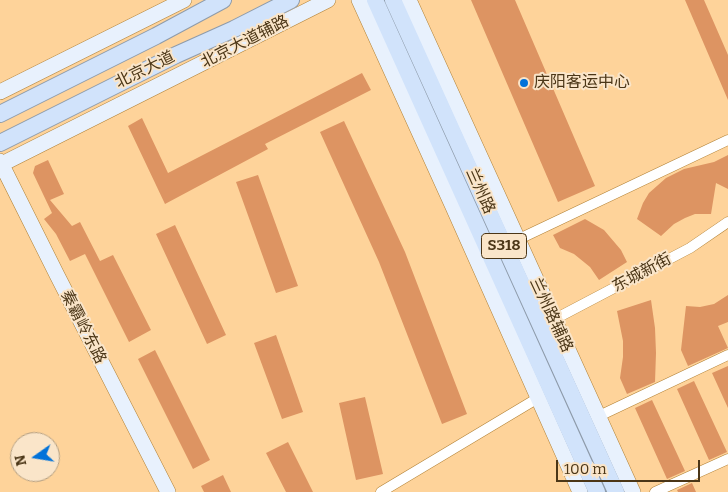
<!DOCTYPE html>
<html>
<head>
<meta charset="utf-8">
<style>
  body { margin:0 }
  #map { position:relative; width:728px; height:492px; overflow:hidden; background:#fed39a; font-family:Bitter,serif }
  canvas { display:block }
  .north { position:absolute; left:10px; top:432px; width:50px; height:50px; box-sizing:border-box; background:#fae5c9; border:1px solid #b49f82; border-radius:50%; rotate:257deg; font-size:14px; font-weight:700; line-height:20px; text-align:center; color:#4b3617 }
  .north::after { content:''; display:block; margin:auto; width:18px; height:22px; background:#0172d9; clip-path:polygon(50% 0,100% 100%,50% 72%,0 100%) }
  .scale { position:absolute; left:556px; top:460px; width:144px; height:22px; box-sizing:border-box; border:2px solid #4b3617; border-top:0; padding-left:6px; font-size:15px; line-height:18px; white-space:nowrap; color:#4b3617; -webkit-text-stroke:4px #fae5c9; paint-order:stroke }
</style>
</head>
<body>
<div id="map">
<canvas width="728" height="492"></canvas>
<div class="north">N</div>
<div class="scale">100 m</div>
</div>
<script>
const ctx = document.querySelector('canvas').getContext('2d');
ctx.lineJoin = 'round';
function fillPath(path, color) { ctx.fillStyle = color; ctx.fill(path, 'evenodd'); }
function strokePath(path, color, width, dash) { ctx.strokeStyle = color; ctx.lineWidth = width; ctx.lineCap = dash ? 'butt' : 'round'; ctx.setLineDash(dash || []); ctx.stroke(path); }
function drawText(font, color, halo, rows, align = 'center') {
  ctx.font = font + ' Bitter,"Noto Sans SC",serif'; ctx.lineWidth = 4; ctx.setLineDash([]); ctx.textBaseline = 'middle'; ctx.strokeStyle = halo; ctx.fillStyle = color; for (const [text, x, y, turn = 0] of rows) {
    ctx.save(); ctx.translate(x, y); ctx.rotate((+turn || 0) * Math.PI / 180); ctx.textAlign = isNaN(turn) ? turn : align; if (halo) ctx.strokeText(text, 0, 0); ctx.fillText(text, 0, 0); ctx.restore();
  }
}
fillPath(new Path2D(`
  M471 0H515L595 186 558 202Z
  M685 0H704L728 55V100Z
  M362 73 371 90 265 144 268 149 165 204 128 126 142 118 168 173Z
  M344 121 405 252 467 414 442 424 379 262 320 132Z
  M728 155V189L716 183 711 214H695L685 218 674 224 661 236 637 219 643 203 649 193 666 178 684 169 714 162Z
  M48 160 64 194 50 200 72 226 80 222 100 261 113 255 151 330 129 342 85 254 70 261 56 234 44 219 52 213 33 173 35 166Z
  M258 175 298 286 276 293 236 182Z
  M585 219 604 230 621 250 627 262 599 280 590 267 574 254 560 248 553 235Z
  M175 225 226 335 207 344 156 234Z
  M728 295V322L718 326 728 348 688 366 681 350 686 306 700 307 714 304Z
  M651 300 655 328 656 353 655 382 627 394 620 378 623 357V341L617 311Z
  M276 335 303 412 282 419 254 343Z
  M155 350 210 460 193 469 138 359Z
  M728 366V408L712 373Z
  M694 381 727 452 709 460 677 389Z
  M365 397 383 474 356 480 339 403Z
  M652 400 685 471 667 479 635 408Z
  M288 442 313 492H286L266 453Z
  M223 475 231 492H204L201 486Z
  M692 483 696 492H678L677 490Z`), '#dd9462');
const street = new Path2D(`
  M517 240 728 140
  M553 320 690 248 728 222
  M599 416 728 355
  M381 492 538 398
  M655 492 728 459`);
const secondary = new Path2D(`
  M359 0 453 207 580 492
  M409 0 633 492
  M0 92 184 0
  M0 161 57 275 168 492
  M0 165 328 0`);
const primary = new Path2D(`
  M375 0 597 492
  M393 0 616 492
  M0 114 156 36 223 0
  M0 143 176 55 234 29 291 0`);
strokePath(street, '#b18034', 11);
strokePath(secondary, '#b18034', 16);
strokePath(primary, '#8e9baa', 18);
strokePath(street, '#fff', 10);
strokePath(secondary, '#e8f1fd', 15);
strokePath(primary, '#d1e3fb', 16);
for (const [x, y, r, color] of [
  [524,83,5,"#0172d9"]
]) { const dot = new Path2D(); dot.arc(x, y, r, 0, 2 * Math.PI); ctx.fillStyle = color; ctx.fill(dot); strokePath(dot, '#fae5c9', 2); }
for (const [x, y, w] of [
  [504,246,45]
]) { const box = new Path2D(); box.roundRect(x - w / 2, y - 12.5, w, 25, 4); ctx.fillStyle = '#fae5c9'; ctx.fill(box); strokePath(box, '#4b3617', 1); }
drawText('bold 15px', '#4b3617', null, [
  ["S318",504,246]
]);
drawText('16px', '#4b3617', '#fae5c9', [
  ["北京大道辅路",245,42,-27],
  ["北京大道",145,70,-26],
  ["兰州路",480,191,66],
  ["东城新街",642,273,-28],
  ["兰州路辅路",551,315,65],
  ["秦霸岭东路",83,327,63]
]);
drawText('16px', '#4b3617', '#fae5c9', [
  ["庆阳客运中心",534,83]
], 'left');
</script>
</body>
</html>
